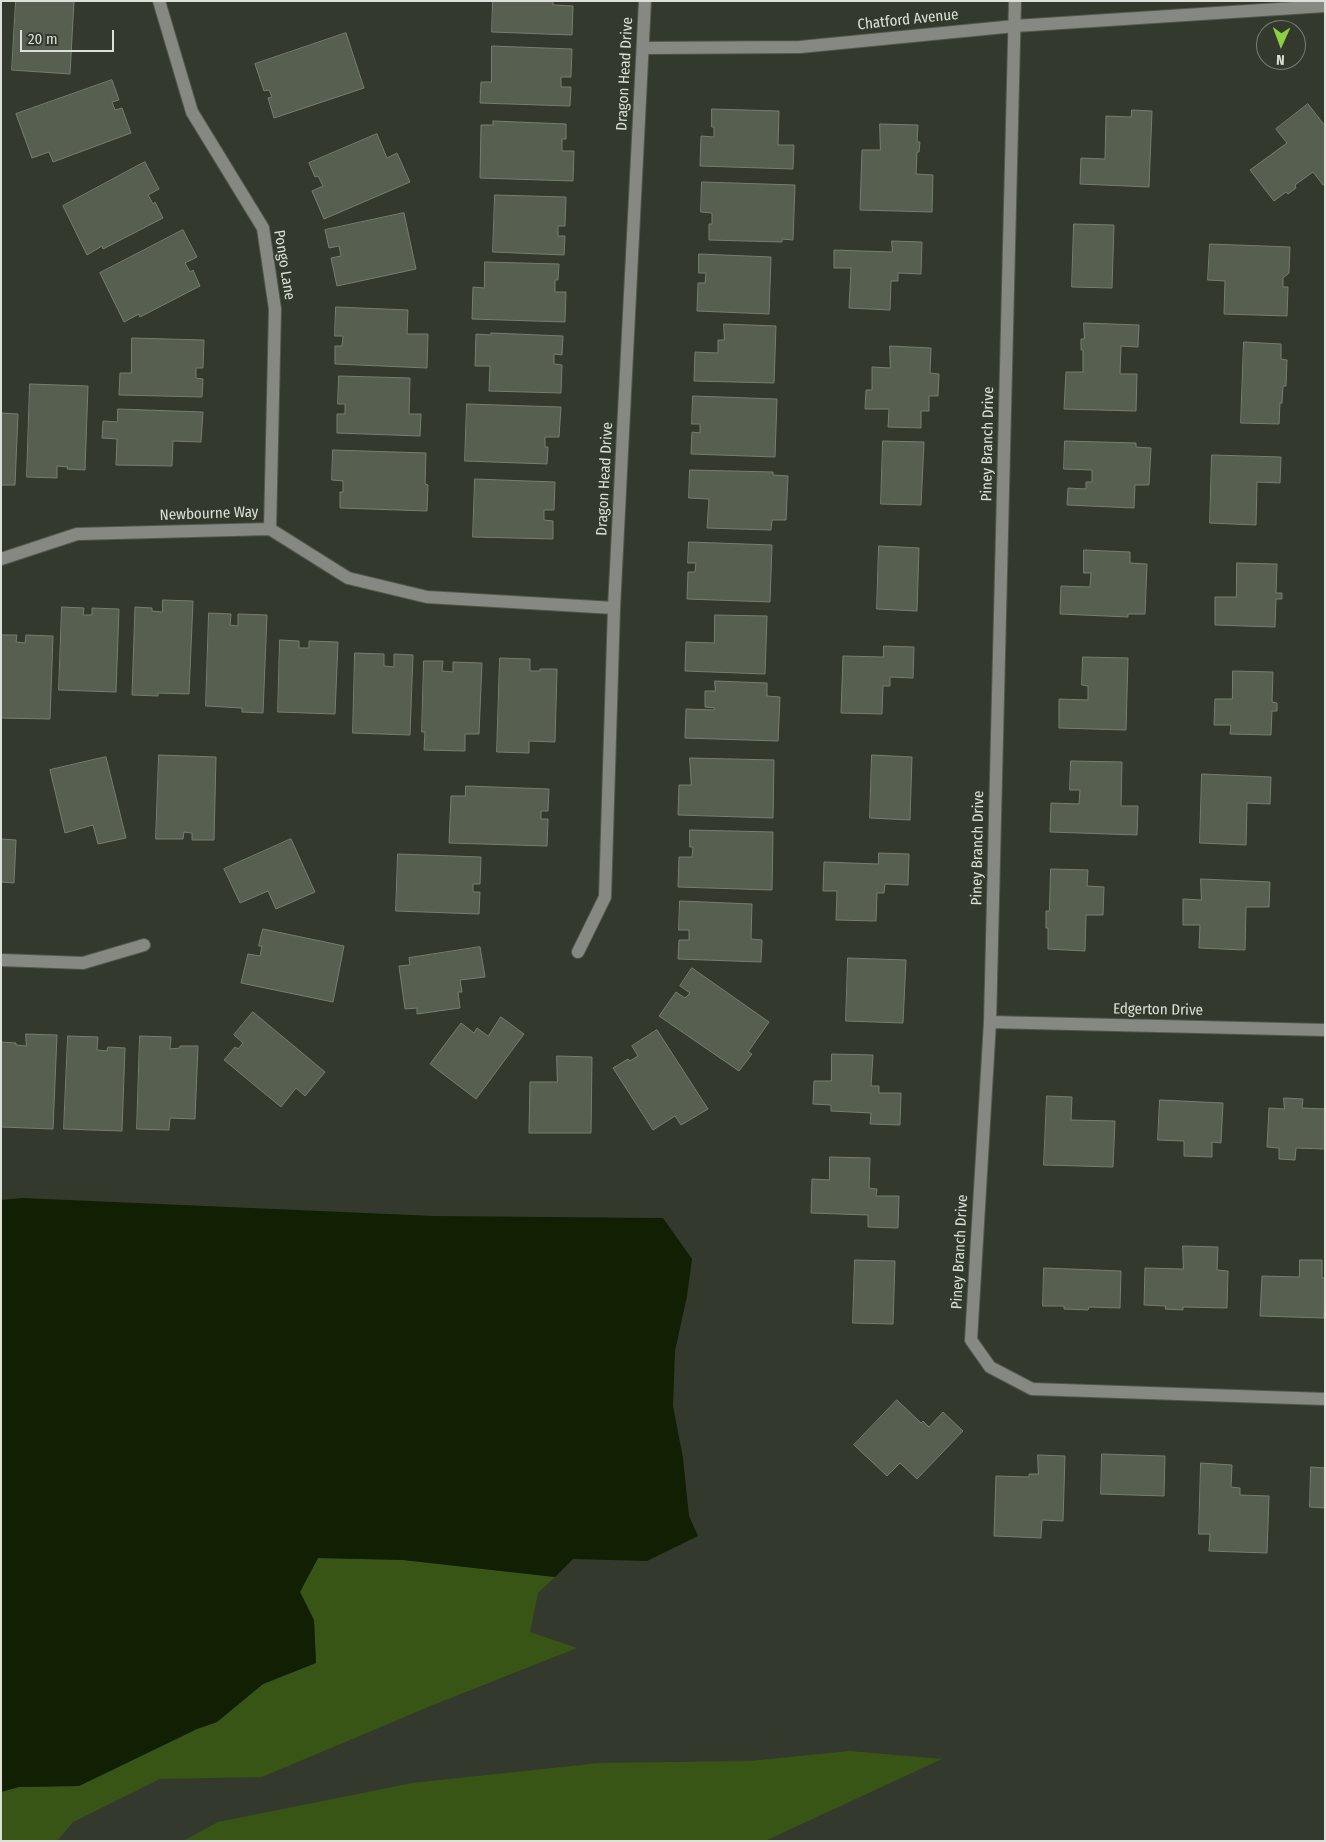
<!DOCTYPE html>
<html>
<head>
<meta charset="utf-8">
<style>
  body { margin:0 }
  #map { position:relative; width:1326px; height:1842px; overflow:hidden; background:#333a2d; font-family:"Fira Sans Condensed",sans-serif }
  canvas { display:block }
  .frame { position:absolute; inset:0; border:2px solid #dce0d8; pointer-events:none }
  .north { position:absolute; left:1256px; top:20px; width:50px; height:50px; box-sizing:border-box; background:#333a2d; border:1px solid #777c71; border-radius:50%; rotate:182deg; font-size:14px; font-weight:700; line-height:20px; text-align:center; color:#dce0d8 }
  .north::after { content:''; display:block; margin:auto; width:18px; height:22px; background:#8ece43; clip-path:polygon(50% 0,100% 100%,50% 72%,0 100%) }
  .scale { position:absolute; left:20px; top:30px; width:94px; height:22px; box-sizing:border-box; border:2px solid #dce0d8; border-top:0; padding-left:6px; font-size:15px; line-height:18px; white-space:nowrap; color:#dce0d8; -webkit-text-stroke:4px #333a2d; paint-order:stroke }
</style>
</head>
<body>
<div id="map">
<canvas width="1326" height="1842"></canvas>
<div class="frame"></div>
<div class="north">N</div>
<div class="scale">20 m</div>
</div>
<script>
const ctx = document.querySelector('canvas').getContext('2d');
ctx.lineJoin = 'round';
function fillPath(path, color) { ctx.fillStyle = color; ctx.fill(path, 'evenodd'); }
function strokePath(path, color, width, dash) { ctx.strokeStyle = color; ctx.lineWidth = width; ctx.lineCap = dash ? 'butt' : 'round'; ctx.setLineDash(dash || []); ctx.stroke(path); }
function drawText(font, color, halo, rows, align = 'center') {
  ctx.font = font + ' "Fira Sans Condensed",sans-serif'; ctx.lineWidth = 4; ctx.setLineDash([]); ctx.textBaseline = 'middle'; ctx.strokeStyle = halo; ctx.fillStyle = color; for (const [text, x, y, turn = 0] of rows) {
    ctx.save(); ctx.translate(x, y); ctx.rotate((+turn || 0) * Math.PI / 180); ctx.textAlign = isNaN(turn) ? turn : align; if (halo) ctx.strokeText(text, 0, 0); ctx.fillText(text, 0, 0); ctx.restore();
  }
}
fillPath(new Path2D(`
  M318 1558 403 1560 555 1577 538 1593 530 1632 577 1648 433 1705 262 1777 160 1779 73 1822 57 1841H1V1792L19 1787 79 1786 197 1729 217 1722 263 1684 316 1663 314 1620 300 1592Z
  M849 1751 942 1759 765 1841H183L218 1822 412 1783 599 1763 749 1761Z`), '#385515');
fillPath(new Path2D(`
  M23 1198 434 1216 663 1218 692 1259 687 1296 675 1351 673 1406 683 1458 689 1516 698 1536 647 1561 573 1559 555 1577 403 1560 318 1558 300 1592 314 1620 316 1663 263 1684 217 1722 197 1729 79 1786 19 1787 1 1792V1200Z`), '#111f03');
const building = new Path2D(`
  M16 1H74L70 74 12 70Z
  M493 1H553V5L573 6 572 35 492 32Z
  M346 33 364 88 274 118 268 98 272 97 269 90 264 91 255 64Z
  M492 46 572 49 571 77H561V87H571L570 106 480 103 481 82H491Z
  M112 80 119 100 112 102 115 110 122 108 131 133 53 162 49 152 32 158 16 114Z
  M1308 104 1325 126V184L1323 185 1313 172 1295 185 1296 188 1288 194 1286 192 1274 201 1250 170 1287 143 1276 129Z
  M712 109 779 111 778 145H794L793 169 700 166 701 136 714 137V127H712Z
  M1132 110 1152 111 1149 187 1080 184 1081 158 1105 159 1106 116 1131 117Z
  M493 121 566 124V139H562V151H574L573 181 480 178 481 125H493Z
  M880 124 918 125 917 142H920L919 152H917L916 174 933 175 932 212 860 210 862 150H880Z
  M377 134 387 158 397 153 410 182 324 219 312 191 323 186 318 176 315 177 309 163Z
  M145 162 159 189 148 195 153 204 155 202 163 218 103 249 102 246 87 255 63 206Z
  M702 182 795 185 793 240 782 239V242L709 240V224H712V213L701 212Z
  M495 195 566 197 565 226H558V236H565L564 255 493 252Z
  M404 213 416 269 337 286 331 258 341 256 339 246 329 248 325 230Z
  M1074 224 1114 225 1112 288 1072 287Z
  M183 230 197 257 185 263 190 272 193 270 200 286 140 317 139 314 124 322 100 273Z
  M892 241 922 242 921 274 898 273V281H891L890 310 849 308 851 268H834V250L892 252Z
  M1210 244 1290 247 1289 273 1283 278V287H1288L1287 316 1224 314 1225 281 1208 280Z
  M699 254 771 257 769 314 697 311 698 283H705L706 273H699Z
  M485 262 559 264 558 280H555V292H566L565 322 472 319 473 287 484 288Z
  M336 307 408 310 407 334H428L427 368 335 364V346H342L343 336H335Z
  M1084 323 1139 325 1138 347 1121 346 1120 374H1137L1136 411 1064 409 1066 372H1083V350H1081V339H1084Z
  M724 324 776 326 774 383 694 381 695 352 718 353V340H724Z
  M491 333 563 336 562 355 554 354V364L562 365 561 393 489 391 490 366H475L476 334 491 335Z
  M132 338 204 340 203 368H196V378L203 379 202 397 119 395 120 373H131Z
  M1244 342 1281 344V359L1287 360 1286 386H1283L1282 403H1280L1279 424 1241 423Z
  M890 346 931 348 930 373 939 374 938 396H929V411H921V428L888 427 889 409H865L866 390H872V367L890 368Z
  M339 376 410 378 409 414H421L420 436 337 433V414H345V404H338Z
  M30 384 88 386 85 470 67 469 68 467 57 466V478L27 477Z
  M693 396 777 399 775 457 691 454 692 432 700 433V424H692Z
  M467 404 561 407 559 437H545V447H548L547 464 465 461Z
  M118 409 203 412 201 442 173 441 172 466 116 465 117 439 102 438 103 421 117 422Z
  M1 413 18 414 15 485H1Z
  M883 441 924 442 921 505 881 504Z
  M1065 441 1136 443V447L1151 448 1149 485H1135L1134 508 1067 505 1068 488 1086 489V482H1092V470L1064 469Z
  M333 450 426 453 425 484 428 485 427 511 340 508V492H343V481L332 480Z
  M1212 455 1281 457 1280 483 1257 482 1256 525 1210 523Z
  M690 470 773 472V475L788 476 786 520H772L771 530 707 528 709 499 689 498Z
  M475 479 555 482 554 510H544V520L553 521V539L473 537Z
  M689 542 772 545 770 602 687 599 688 572H695L696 563H688Z
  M879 546 919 548 917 611 877 609Z
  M1084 550 1130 552V563L1147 564 1145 614H1128V617L1060 614 1061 586 1090 587 1091 573H1084Z
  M1237 563 1277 564 1276 593H1282V599H1276L1275 627 1215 625V597H1236Z
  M163 600 193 601 189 694 158 693V696L132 695 135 607 152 608V611L162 612Z
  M62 607 84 608 83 615H92V608L119 609 116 692 59 690Z
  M209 613 231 614 230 625 238 626V614L267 615 263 713 242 712V708L206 706Z
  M715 615 767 616 765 674 685 671 686 642 714 643Z
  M1 635H17L16 642 25 643 26 635 53 636 50 719 1 718Z
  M280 640 299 641V648H309V641L338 642 335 714 278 712Z
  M884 646 914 647 913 678 890 677V686H883L882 714 841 713 843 656 883 657Z
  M355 653 384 654V666L394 667V654L413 655 410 735 353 733Z
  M1083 657 1128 658 1126 730 1059 728V699L1088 700V686L1082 685Z
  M500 658 530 659V671H540V669H557L555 742 529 741V753L497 752Z
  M424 661H443L442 671 453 672V662L482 663 479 734H465V751L424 750 425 732H422Z
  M1233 671 1273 672 1272 702 1277 703V711H1272L1271 735 1230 734 1231 725H1214L1215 699H1232Z
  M715 681 767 683V696L780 697 778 741 685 738 686 709 714 710 715 708 705 707V691H715Z
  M159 755 216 757 214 840H192V833L184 832 183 839H156Z
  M872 755 912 757 910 820 870 818Z
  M106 757 126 838 98 844 93 825 65 833 50 770Z
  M690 758 774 760 773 818 678 815 679 785H691Z
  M1071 761 1122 762 1121 806H1138L1137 835 1050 832 1051 803 1079 804 1080 790H1070Z
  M1202 774 1271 777 1270 804 1247 803 1246 845 1200 843Z
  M466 786 549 789 548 811H541V819H548L547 846 449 843 451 796H465Z
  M690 830 773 832 772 890 678 887 679 857H692L693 847H690Z
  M1 839 16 840 14 883 1 882Z
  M291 839 315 892 276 909 268 891 240 903 224 869Z
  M879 853 909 854 908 885 885 884 884 893H877L876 921 836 920 837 891H823L824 862 878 864Z
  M398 854 481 857 480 884H473V892H480L479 914 396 911Z
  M1051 869 1088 870 1087 886 1104 887 1103 915H1086L1085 951 1048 949V928H1046V911H1049Z
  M1201 879 1270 882 1269 907H1246L1245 950 1199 948 1200 925H1183V899L1201 900Z
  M680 901 752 904 751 939 762 940 761 962 678 959 679 940H689V930H679Z
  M263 929 344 946 333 1002 241 983 248 954 260 956 262 946H259Z
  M480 947 485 977 460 980 462 992H458L460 1008 417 1014V1008L405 1009 399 966 410 965 409 958Z
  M848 958 906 960 903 1023 846 1021Z
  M692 968 769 1022 748 1052 752 1054 739 1071 659 1016 676 992 685 998 690 993 680 986Z
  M253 1012 325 1072 305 1096 296 1088 281 1107 224 1060 235 1047 238 1049 243 1043 234 1035Z
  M501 1017 524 1034 476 1099 430 1064 461 1023 474 1033 477 1028 488 1036Z
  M657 1030 708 1109 681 1125 675 1116 653 1130 613 1068 628 1059 630 1061 638 1056 632 1046Z
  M26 1034 57 1035 53 1129 1 1127V1042L16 1043V1045L26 1046Z
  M68 1036 98 1037 97 1050 107 1051 108 1047 125 1048 122 1131 64 1129Z
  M140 1036 171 1037 170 1049 180 1048V1046H198L195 1119 170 1118 169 1130 137 1129Z
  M832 1054 873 1055 871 1086H879V1093H901L900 1125 870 1124 871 1113 831 1111V1105L813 1104 814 1081H831Z
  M557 1056 592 1057 591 1133H529L530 1082H557Z
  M1047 1096 1072 1097 1071 1120 1115 1121 1113 1167 1044 1165Z
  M1284 1098 1303 1099 1302 1108 1325 1109V1149L1296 1148 1295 1160 1279 1159V1148L1267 1147 1269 1108 1284 1109Z
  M1160 1100 1223 1103 1221 1143 1212 1142V1157L1184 1156V1141L1158 1140Z
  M830 1157 870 1158 869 1188 877 1189 876 1196H899L898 1228 868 1227V1215L811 1213 812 1179 829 1180Z
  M1183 1246 1218 1247 1217 1270 1228 1271 1227 1308 1183 1307V1310L1165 1309 1166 1306 1144 1305 1145 1268 1183 1269Z
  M855 1260 895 1261 893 1324 853 1323Z
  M1300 1260H1322V1278H1325L1324 1318 1260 1316 1262 1276 1299 1277Z
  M1044 1268 1121 1271 1120 1308 1089 1307 1088 1310 1064 1309V1306H1043Z
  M897 1400 921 1423 923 1421 929 1427 943 1412 963 1431 917 1479 900 1463 887 1476 854 1445Z
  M1102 1454 1165 1456 1164 1496 1101 1494Z
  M1038 1455 1065 1456 1063 1521 1042 1520 1041 1538 994 1536 996 1476 1029 1477V1474H1038Z
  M1201 1463 1232 1465 1231 1487 1240 1488V1495L1269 1496 1267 1553 1209 1551 1210 1534H1199Z
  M1311 1467 1325 1468V1508L1310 1507Z`);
fillPath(building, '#575f51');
strokePath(building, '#767e6f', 1);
const minor = new Path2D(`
  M159 1 192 112 263 228 275 309 270 529
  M1015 1 990 1022 971 1340 990 1367 1032 1389 1325 1399
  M643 48 800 47 1015 26 1325 6
  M1 559 77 534 270 529 348 578 427 597 614 608
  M578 952 605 897 614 608 645 1
  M1 960 83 963 144 945
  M990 1022 1325 1030`);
strokePath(minor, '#51584c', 14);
strokePath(minor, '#858982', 12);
drawText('15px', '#dce0d8', '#333a2d', [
  ["Chatford Avenue",908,20,-6],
  ["Dragon Head Drive",625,74,-87],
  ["Pongo Lane",284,265,81],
  ["Piney Branch Drive",988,444,-89],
  ["Dragon Head Drive",605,479,-87],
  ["Newbourne Way",209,514,-2],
  ["Piney Branch Drive",978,848,-89],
  ["Edgerton Drive",1158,1010,1],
  ["Piney Branch Drive",960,1252,-87]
]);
</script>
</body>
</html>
